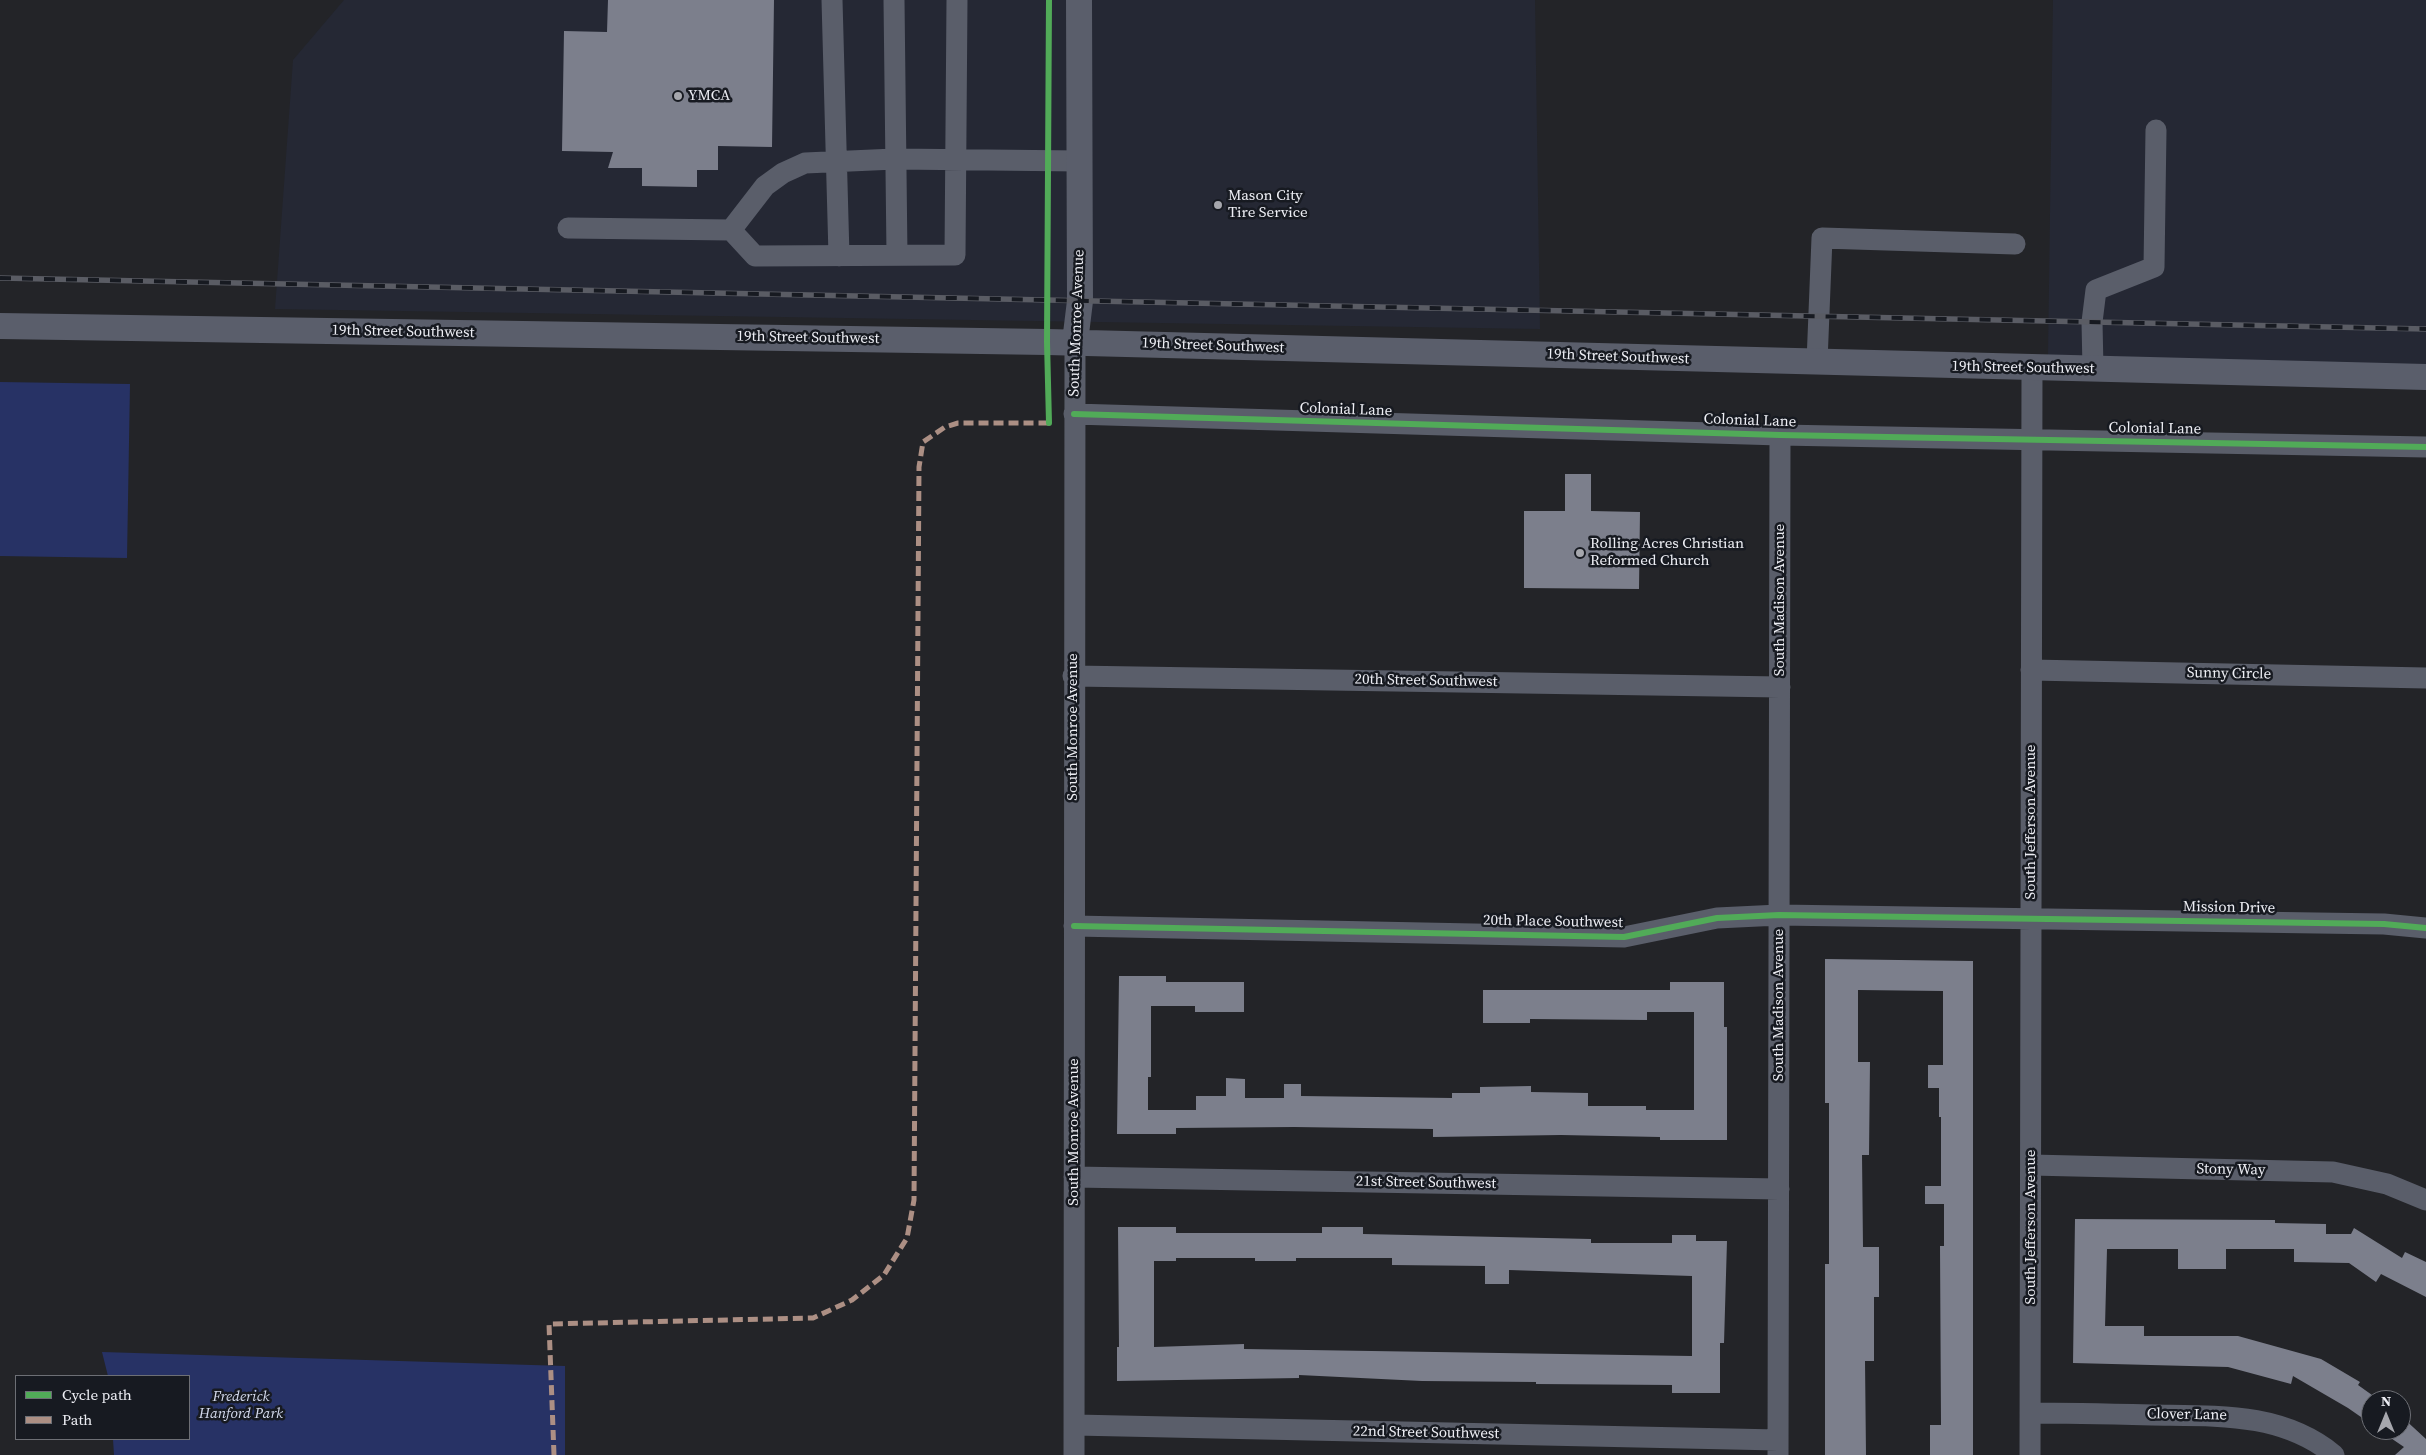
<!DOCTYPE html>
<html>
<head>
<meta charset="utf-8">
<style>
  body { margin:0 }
  #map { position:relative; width:2426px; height:1455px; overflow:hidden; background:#232428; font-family:"Source Serif 4",serif }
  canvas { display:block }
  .legend { position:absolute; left:15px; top:1375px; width:175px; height:65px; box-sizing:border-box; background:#171a21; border:1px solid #6d6f75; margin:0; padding:6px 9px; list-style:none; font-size:15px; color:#edeef4 }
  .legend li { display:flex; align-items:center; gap:10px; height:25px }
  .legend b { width:25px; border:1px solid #6d6f75 }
  .north { position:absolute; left:2361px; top:1390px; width:50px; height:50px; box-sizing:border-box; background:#171a21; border:1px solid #6d6f75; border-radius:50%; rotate:0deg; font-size:14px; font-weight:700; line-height:20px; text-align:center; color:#edeef4 }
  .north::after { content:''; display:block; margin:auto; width:18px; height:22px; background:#a6a7ad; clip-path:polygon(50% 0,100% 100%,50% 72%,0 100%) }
</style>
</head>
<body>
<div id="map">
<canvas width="2426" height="1455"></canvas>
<ul class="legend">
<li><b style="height:6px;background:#51ab58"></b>Cycle path</li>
<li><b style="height:6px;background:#ac8f84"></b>Path</li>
</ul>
<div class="north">N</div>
</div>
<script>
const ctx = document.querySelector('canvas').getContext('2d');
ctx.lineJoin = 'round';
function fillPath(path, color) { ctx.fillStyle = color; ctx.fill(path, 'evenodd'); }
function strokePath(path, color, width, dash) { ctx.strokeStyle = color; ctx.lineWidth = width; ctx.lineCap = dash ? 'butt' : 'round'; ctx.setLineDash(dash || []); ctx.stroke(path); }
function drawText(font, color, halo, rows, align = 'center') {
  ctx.font = font + ' "Source Serif 4",serif'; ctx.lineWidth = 5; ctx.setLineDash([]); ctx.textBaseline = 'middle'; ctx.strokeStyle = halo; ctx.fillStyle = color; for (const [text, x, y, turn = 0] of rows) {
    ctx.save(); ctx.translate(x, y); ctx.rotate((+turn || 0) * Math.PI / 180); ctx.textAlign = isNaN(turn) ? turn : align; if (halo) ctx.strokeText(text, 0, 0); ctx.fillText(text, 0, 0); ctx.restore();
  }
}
fillPath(new Path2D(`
  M344 0H1535L1540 329 275 309 293 60Z
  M2053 0H2426V365L2048 355Z`), '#252834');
fillPath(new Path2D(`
  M0 382 130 384 127 558 0 556Z
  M102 1352 565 1366V1455H114L113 1439H189V1376H108Z`), '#273265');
fillPath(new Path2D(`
  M608 0H774L772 147 718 146V170H697V187L642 186V168H608L613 152 562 151 564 31 607 32Z
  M1565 474H1591V511L1640 512 1639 589 1524 588V511H1565Z
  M1825 959 1973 961V1455H1930V1425H1941L1940 1246H1944V1204H1925V1186H1941V1117H1939V1088H1928V1065H1943V991L1858 990V1062H1870L1869 1155H1862L1863 1247H1879V1297H1874V1361H1865L1866 1455H1825V1264H1829V1103H1825Z
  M1119 976H1166V982H1244V1012H1195V1006H1151V1077H1148V1110H1196V1096H1226V1078L1245 1079V1098H1284V1084H1301V1096L1452 1098V1093H1480V1087L1531 1086V1092L1588 1093V1106H1646V1110H1694V1012H1647V1020L1530 1019V1023H1483V990H1670V982H1724V1027H1727V1140H1660V1137L1561 1135 1433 1137V1129L1294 1127 1176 1128V1134H1117Z
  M2075 1219 2275 1220V1223L2326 1224V1234H2351L2354 1228 2402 1258 2405 1252 2426 1262V1297L2381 1274 2376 1282 2349 1263 2294 1262V1249H2226V1269H2178V1249H2107L2105 1326H2144V1336H2238L2321 1359 2360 1382 2358 1385 2379 1400H2371V1424L2348 1408 2293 1376 2291 1384 2228 1367 2073 1363Z
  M1118 1227H1176V1233H1322V1227H1363V1234L1591 1239V1243H1672V1235H1696V1241H1727L1724 1343H1720V1393H1672V1385L1536 1384V1382L1422 1381 1299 1375V1378L1117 1381V1347H1119ZM1176 1258H1255V1261H1296V1258H1392V1265L1485 1266V1284H1509V1270L1692 1276V1356L1244 1349V1344L1154 1347V1261H1176Z
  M2401 1416 2426 1439V1455H2395L2404 1447 2379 1430H2401Z`), '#7c7f8c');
strokePath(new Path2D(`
  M832 0 839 256
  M894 0 897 255
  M568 228 731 230 755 256 955 255 957 0
  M731 230 765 186 783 173 805 163 895 159 1080 161
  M1817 362 1822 238 2015 244
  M2093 369 2092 322 2096 290 2154 267 2156 130
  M1074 414 1780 435 2426 447
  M2031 670 2426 678
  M1073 676 1780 687
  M1074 926 1624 937 1717 918 1779 915 2384 924 2426 928
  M2031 1165 2333 1172 2387 1184 2426 1200
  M1074 1177 1779 1189
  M2030 1413C2071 1413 2112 1414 2152 1415 2216 1416 2282 1412 2334 1455
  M1075 1425 1778 1440
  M1074 1455 1075 342
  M1778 1455 1780 435
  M2030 1455 2032 368`), '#5a5e6a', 21);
strokePath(new Path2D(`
  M0 326 1047 342 2426 377
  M1075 342 1080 301 1079 0`), '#5a5e6b', 26);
const rail = new Path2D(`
  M0 278 2426 329`);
strokePath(rail, '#5a5c64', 5.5);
strokePath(rail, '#171a21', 4, [11]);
strokePath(new Path2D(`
  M554 1455 549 1324 813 1318 852 1300 884 1275 907 1238 914 1200 919 467 923 442 945 427 958 423H1049`), '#ac8f84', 5, [10, 5]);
strokePath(new Path2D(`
  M1049 0 1047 342 1049 423
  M1074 414 1780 435 2426 447
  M1074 926 1624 937 1717 918 1779 915 2384 924 2426 928`), '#51ab58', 6);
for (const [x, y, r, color] of [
  [678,96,5,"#a6a7ad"],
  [1218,205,5,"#a6a7ad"],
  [1580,553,5,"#a6a7ad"]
]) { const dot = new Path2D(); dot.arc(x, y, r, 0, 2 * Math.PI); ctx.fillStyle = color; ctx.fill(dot); strokePath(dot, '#171a21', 2); }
drawText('15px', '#edeef4', '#171a21', [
  ["YMCA",688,96],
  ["Mason City",1228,196],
  ["Tire Service",1228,213],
  ["Rolling Acres Christian",1590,544],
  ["Reformed Church",1590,561]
], 'left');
drawText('15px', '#edeef4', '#171a21', [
  ["South Monroe Avenue",1077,323,-88],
  ["19th Street Southwest",403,332,1],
  ["19th Street Southwest",808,338,1],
  ["19th Street Southwest",1213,346,2],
  ["19th Street Southwest",1618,357,2],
  ["19th Street Southwest",2023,368,1],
  ["Colonial Lane",1346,410,2],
  ["Colonial Lane",1750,421,2],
  ["Colonial Lane",2155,429,1],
  ["South Madison Avenue",1780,600,-90],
  ["Sunny Circle",2229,674,1],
  ["20th Street Southwest",1426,681,1],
  ["South Monroe Avenue",1073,727,-90],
  ["South Jefferson Avenue",2031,822,-90],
  ["Mission Drive",2229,908,1],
  ["20th Place Southwest",1553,922,1],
  ["South Madison Avenue",1779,1005,-90],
  ["South Monroe Avenue",1074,1132,-90],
  ["Stony Way",2231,1170,1],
  ["21st Street Southwest",1426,1183,1],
  ["South Jefferson Avenue",2031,1227,-90],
  ["Clover Lane",2187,1415,1],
  ["22nd Street Southwest",1426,1433,1]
]);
drawText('italic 15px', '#d5dbee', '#171a21', [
  ["Frederick",241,1397],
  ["Hanford Park",241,1414]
]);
</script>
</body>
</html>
